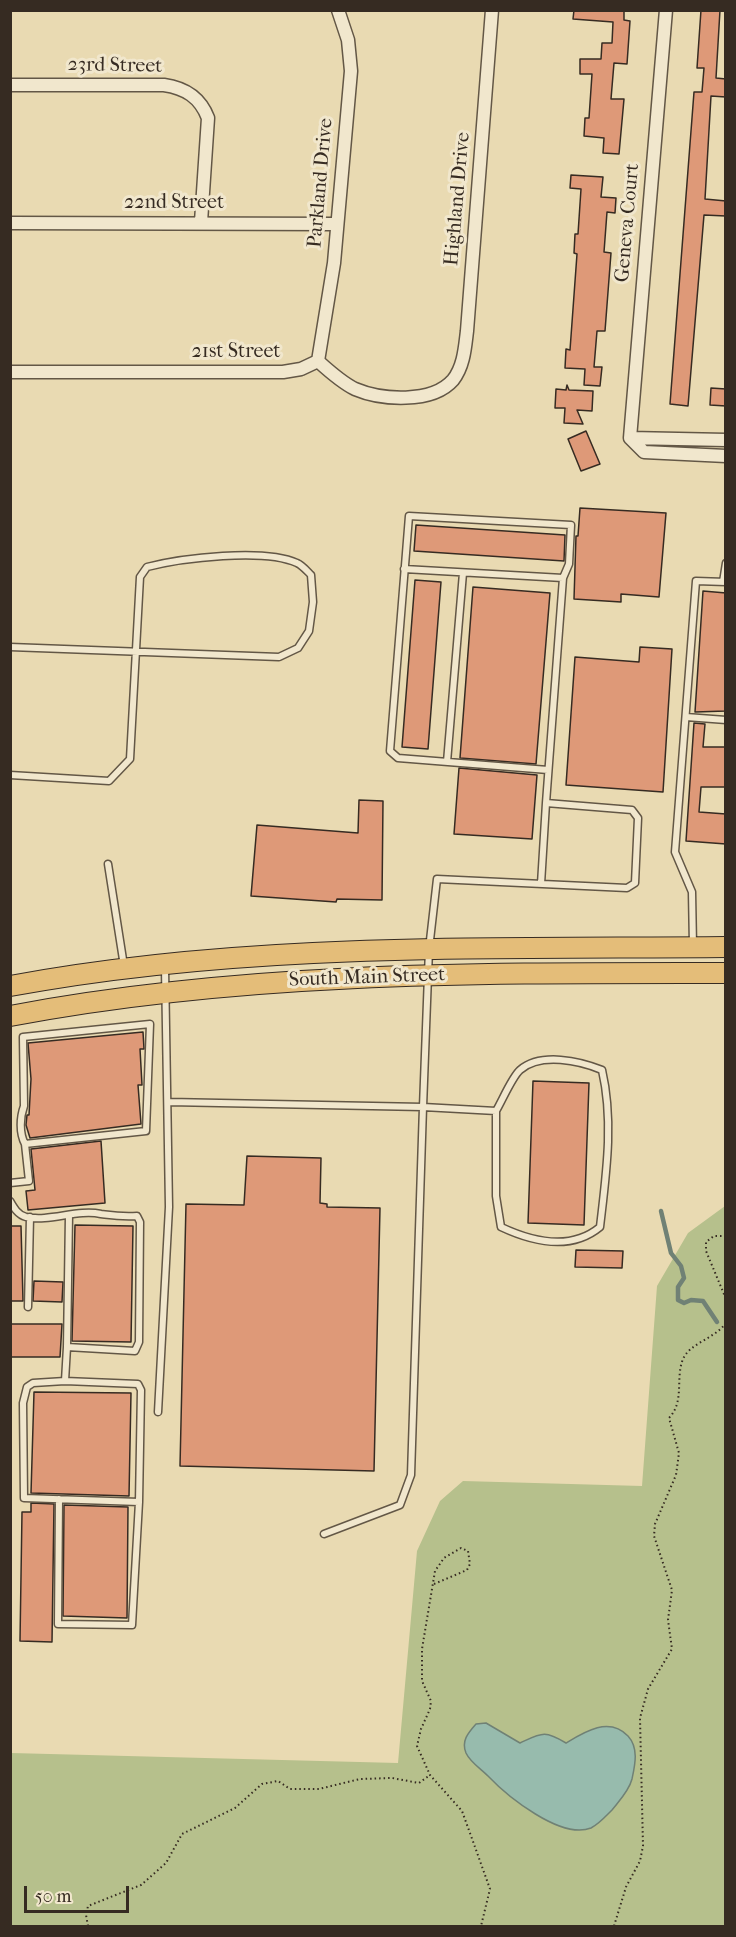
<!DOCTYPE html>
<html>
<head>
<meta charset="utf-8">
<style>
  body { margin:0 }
  #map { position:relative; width:736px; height:1937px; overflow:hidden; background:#e9dab2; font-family:"IM FELL French Canon",serif }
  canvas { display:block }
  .frame { position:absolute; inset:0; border:12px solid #362b22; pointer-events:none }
  .scale { position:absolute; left:24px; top:1886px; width:105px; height:27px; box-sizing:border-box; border:3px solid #362b22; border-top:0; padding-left:8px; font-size:18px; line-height:21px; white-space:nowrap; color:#362b22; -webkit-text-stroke:4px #f1e7cd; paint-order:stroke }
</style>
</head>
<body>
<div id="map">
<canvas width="736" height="1937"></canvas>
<div class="frame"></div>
<div class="scale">50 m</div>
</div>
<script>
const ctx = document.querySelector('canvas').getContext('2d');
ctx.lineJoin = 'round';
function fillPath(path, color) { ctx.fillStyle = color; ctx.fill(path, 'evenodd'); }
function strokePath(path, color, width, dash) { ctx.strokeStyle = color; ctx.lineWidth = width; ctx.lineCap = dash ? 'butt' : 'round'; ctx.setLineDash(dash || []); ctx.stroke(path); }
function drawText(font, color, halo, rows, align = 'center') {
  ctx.font = font + ' "IM FELL French Canon",serif'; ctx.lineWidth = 6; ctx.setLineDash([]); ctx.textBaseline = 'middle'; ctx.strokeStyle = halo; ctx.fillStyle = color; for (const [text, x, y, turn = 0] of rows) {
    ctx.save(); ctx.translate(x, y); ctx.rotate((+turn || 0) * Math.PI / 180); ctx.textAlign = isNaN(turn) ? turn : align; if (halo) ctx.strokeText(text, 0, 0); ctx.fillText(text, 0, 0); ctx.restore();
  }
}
fillPath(new Path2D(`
  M725 1206V1926H11V1753L398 1763 417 1551 440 1501 463 1481 642 1486 657 1286 688 1233Z`), '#b6c08c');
const water = new Path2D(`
  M486 1723 520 1743C542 1733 544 1730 566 1743 584 1732 609 1716 628 1736 639 1748 635 1765 632 1779 629 1791 619 1801 612 1810 606 1816 599 1824 591 1828 561 1840 507 1796 488 1776 481 1769 470 1762 466 1753 461 1741 468 1733 476 1724Z`);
fillPath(water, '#97bbad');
strokePath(water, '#708175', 1.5);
strokePath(new Path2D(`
  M661 1211 671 1253 681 1266 684 1278 678 1287V1300L684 1303 691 1300 703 1301 717 1322`), '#708175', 4.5);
const building = new Path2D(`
  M574 10H624V20L630 21 627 64 614 63 611 99H624L619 154 603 153 604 138 584 136 585 118H589L592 74H580V59H601L602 43H612L613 22 573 19Z
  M701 10H720L716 78 726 79V97L711 96 705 199 726 201V216L704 215 688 406 670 404 694 92H702L704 68H697Z
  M571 175 603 177 601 197 616 198 615 213 607 212 604 252 611 253 605 331H597L594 367H602L600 386 584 385 585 369 565 368 566 349 570 350 577 254 574 253 575 234H578L581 189 570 188Z
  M567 385 569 390 593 391 592 411 577 410 583 424 564 423 565 408H555L556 389 566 390Z
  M711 388 726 389V406L710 405Z
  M586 431 600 464 581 471 568 439Z
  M580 508 666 513 659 597 621 594V602L574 599 576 536H578Z
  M416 525 565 535 564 561 414 551Z
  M415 580 441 582 428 749 402 747Z
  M473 587 550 593 536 764 460 758Z
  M703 591 726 593V711L695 712Z
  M640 647 672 649 663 792 566 785 575 657 639 662Z
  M694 723 705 724 703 747H726V787H701L699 812 726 814V844L686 841Z
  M459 768 537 775 532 839 454 834Z
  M359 800 383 801 382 900 337 899 336 902 251 896 257 825 358 833Z
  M143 1032 144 1049H140L142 1085H138L141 1124 30 1138 26 1125 27 1115H29L31 1079 28 1043Z
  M533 1081 589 1083 584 1225 528 1223Z
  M101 1141 105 1203 28 1210 26 1191 35 1190 31 1149Z
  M247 1156 321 1158 320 1203 327 1204V1207L380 1208 374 1471 180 1466 186 1204 244 1205Z
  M75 1225 133 1226 131 1342 72 1341Z
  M10 1226H21L23 1301H10Z
  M576 1250 623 1251 622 1268 575 1267Z
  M34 1281 63 1282 62 1302 33 1301Z
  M10 1324H62L60 1357H10Z
  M34 1392 131 1393 129 1496 31 1493Z
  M31 1503 54 1504 52 1642 20 1641 22 1512H31Z
  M64 1505 128 1507 127 1618 63 1616Z`);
fillPath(building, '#de9978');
strokePath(building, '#362b22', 1.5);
const service = new Path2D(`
  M404 569 563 578
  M723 582 726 563
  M10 647 279 657 298 648 309 631 313 602 311 575C307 571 302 565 297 563 264 548 182 558 147 567L140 577 130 759 109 781 10 775
  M686 717 726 720
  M447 762 463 573
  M546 803 563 578 569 564 571 525 409 516 390 751 398 758 548 770
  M108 864 124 966
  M693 946 692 892 675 852 696 581 726 582
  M169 1102 423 1107 429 949 437 879 627 888 635 883 638 818 632 810 546 803 541 884
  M10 1183 29 1181 25 1144 146 1131 150 1024 23 1037 24 1106C20 1117 19 1133 25 1144
  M10 1201C14 1208 18 1215 26 1217 50 1222 77 1209 101 1214 116 1216 121 1217 137 1216L140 1222 139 1342 135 1351 67 1347 69 1215
  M28 1307 30 1217
  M65 1381 138 1384 141 1390 139 1502 24 1498 23 1403 27 1387 33 1383Z
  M65 1381 67 1347
  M158 1412 169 1207 165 968
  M59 1499 58 1624 132 1625 139 1502
  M324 1534 400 1505 411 1475 423 1107 496 1111V1196L501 1227C533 1242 571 1251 600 1227 606 1175 614 1122 602 1070 580 1061 541 1052 520 1070 512 1077 502 1101 496 1111`);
const minor = new Path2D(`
  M10 85H164C185 88 200 97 208 118L201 222
  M10 223 337 224
  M318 361C329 371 341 382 355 389 381 400 432 404 453 380 464 366 465 347 467 331L492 10
  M318 361 334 263 351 71 348 40 338 10
  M10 372H283L301 369 318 361
  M630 438 666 10
  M630 438 644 452 726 456
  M630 438 726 440`);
const trunk = new Path2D(`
  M10 986C246 942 487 949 726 947
  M10 1016C247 971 486 973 726 973`);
strokePath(service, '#635746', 9);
strokePath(minor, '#635746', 15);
strokePath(trunk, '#362b22', 22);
strokePath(new Path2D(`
  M726 1236H714L706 1242V1251L726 1299
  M434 1584 467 1570 470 1564 468 1551 461 1548 444 1558 435 1571 422 1649V1681L431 1701 430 1709 421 1729 417 1746 430 1775 462 1811 475 1847 490 1889 481 1926
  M88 1926 86 1915 88 1906 141 1885 166 1863 182 1834 235 1808 262 1784 278 1781 290 1789H319L360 1779 392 1778 419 1783 430 1775
  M614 1926 626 1887 640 1861 643 1846 640 1718 648 1689 672 1649 668 1620 672 1590 654 1536 655 1524 676 1475 679 1453 669 1418C685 1401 675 1379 683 1359 690 1343 714 1339 726 1323`), '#362b22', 2, [1.5, 3]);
strokePath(service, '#f1e7cd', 6);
strokePath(minor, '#f1e7cd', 12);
strokePath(trunk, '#e4bd79', 20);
drawText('20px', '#362b22', '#f1e7cd', [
  ["23rd Street",115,66,1],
  ["Parkland Drive",321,183,-85],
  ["Highland Drive",458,199,-85],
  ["22nd Street",174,203],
  ["Geneva Court",628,223,-85],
  ["21st Street",236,352],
  ["South Main Street",367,978,-2]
]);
</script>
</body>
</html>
